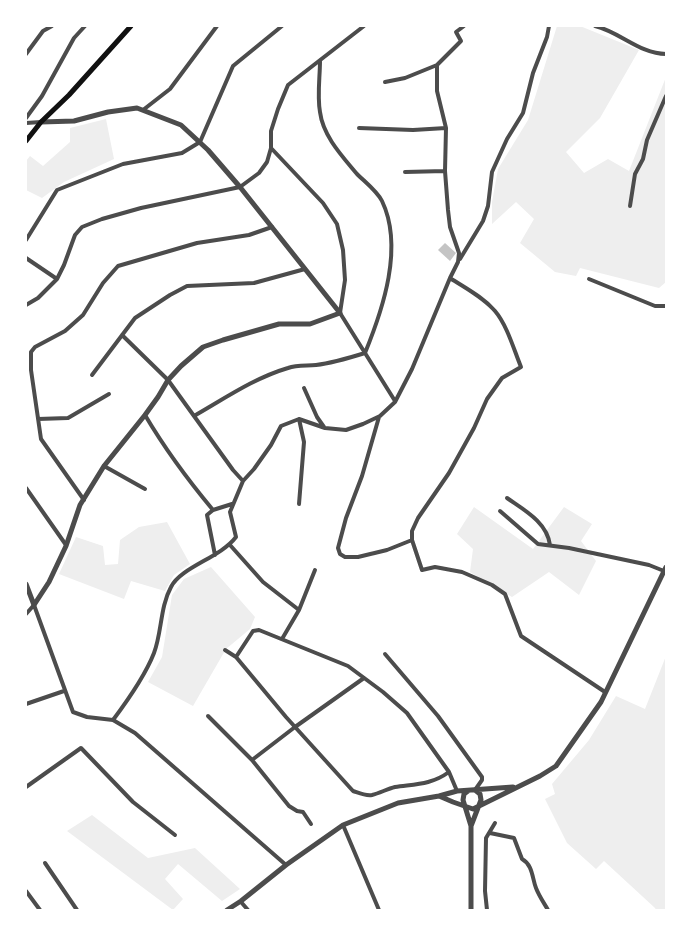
<!DOCTYPE html>
<html>
<head>
<meta charset="utf-8">
<style>
  body { margin:0 }
  #map { position:relative; width:692px; height:936px; overflow:hidden; background:#fff; font-family:"Public Sans",sans-serif }
  canvas { display:block }
  .frame { position:absolute; inset:0; border:27px solid #fff; pointer-events:none }
</style>
</head>
<body>
<div id="map">
<canvas width="692" height="936"></canvas>
<div class="frame"></div>
</div>
<script>
const ctx = document.querySelector('canvas').getContext('2d');
ctx.lineJoin = 'round';
function fillPath(path, color) { ctx.fillStyle = color; ctx.fill(path, 'evenodd'); }
function strokePath(path, color, width, dash) { ctx.strokeStyle = color; ctx.lineWidth = width; ctx.lineCap = dash ? 'butt' : 'round'; ctx.setLineDash(dash || []); ctx.stroke(path); }
fillPath(new Path2D(`
  M557 26H580L639 50 600 118 566 152 584 173 608 159 629 171 666 77V135L665 138 666 139V282L659 288 580 268 576 276 555 272 520 243 534 219 516 202 492 224V202L498 169 528 120Z
  M106 119 114 159 64 182 42 198 26 190V161L30 156 43 166 70 142V128Z
  M474 507 533 549 564 507 592 524 581 541 596 561 579 595 549 572 512 597 470 572 473 549 457 534Z
  M167 522 190 564 174 575 165 591 131 581 124 599 59 574 76 537 103 546 105 565 118 564 120 540 139 527Z
  M211 567 255 617 250 629 226 649 193 706 148 682 162 657 172 595 184 579Z
  M666 656V910H656L655 908 604 861 596 869 567 843 545 799 555 794 552 784 589 740 616 696 645 709Z
  M92 815 148 858 195 848 240 889 222 901 178 864 165 879 183 899 173 910 67 831Z`), '#eee');
fillPath(new Path2D(`
  M445 243 456 253 450 261 438 250Z`), '#c4c4c4');
strokePath(new Path2D(`
  M595 26C620 32 640 54 666 54
  M26 54 43 31 52 26
  M385 82 405 78 437 65 461 41 456 32 464 26
  M143 110 170 89 217 26
  M26 118 42 96 74 38 85 26
  M26 123 41 122
  M359 128 413 130 446 128
  M271 148 323 203 337 224 343 250 345 280 340 313 395 401
  M405 172 445 171
  M630 206 635 174 643 159 647 140 666 96
  M26 240 57 190 123 164 182 153 200 142 233 66 282 26
  M26 258 57 279
  M460 259 483 221 488 206 492 172 507 139 523 113 533 73 547 37 549 26
  M450 278C465 288 483 297 495 311 507 325 514 350 521 367L502 378 487 399 474 428 449 473 418 518 412 531V540L422 570 435 567 462 572 492 585 505 594 521 636 605 692
  M589 279 655 306H666
  M26 305 38 298 57 279 64 265 75 235 82 227 102 219 141 208 240 187 259 173 267 162 271 148V131L278 109 288 85 364 26
  M122 335 168 380 233 470 243 481 254 469 271 445 281 426 299 419 325 428 346 430 363 424 380 416 395 402 412 369 450 278 458 262 459 253 450 227 448 210 445 171 446 128 437 91V65
  M92 375 135 318 170 295 187 286 254 283 305 269
  M304 388 317 417 324 427
  M145 415C165 449 188 480 213 510L207 515 215 555
  M194 416C224 399 254 378 288 368 297 365 307 366 316 365 333 363 349 358 365 353 383 309 404 247 382 201 377 191 365 182 357 174 342 156 323 136 320 112 317 96 320 77 320 61
  M379 417 362 476 346 518 338 548 340 554 345 557H358L387 550 412 540
  M38 419 68 418 109 394
  M299 419 304 442 299 504
  M104 466 145 489
  M26 488 66 545
  M507 498C524 510 547 522 550 545
  M84 500 41 439 31 370V352L35 347 65 331 83 315 103 283 118 266 197 243 249 235 272 227
  M213 510 232 504
  M500 511 538 544 569 548 649 565 664 571
  M230 545 263 582 299 610 315 570
  M26 614 34 605 73 712 87 717 113 720 135 733 286 865
  M282 639 299 610
  M225 650 236 657 253 631 259 630 348 666 383 692 407 713 449 772 457 791
  M385 654 438 716 482 777V780L475 790
  M236 657 286 717 353 791C359 793 365 796 372 795 380 793 387 789 395 787 415 784 431 785 449 772
  M26 704 64 691
  M208 716 252 760 295 727 364 678
  M113 720C128 700 145 676 154 653 162 632 160 607 171 587 181 567 220 558 236 537L230 512 243 481
  M252 760 289 806 297 811 303 812 311 824
  M26 787 81 748 133 802 175 835
  M343 825 379 910
  M490 833 514 838 522 859C533 865 532 878 536 888 539 896 544 903 548 910
  M45 863 77 910
  M26 891 40 910
  M241 902 248 910
  M487 910 485 891 486 838 495 823`), '#4c4c4c', 4);
strokePath(new Path2D(`
  M26 584 34 605
  M34 605 49 582 66 546 80 505 104 466 145 415 158 397 168 380 181 366 203 347 223 340 279 324H310L340 313 240 187 208 150 181 125 137 108 108 112 74 121 41 122
  M468 791 464 794 463 800 471 826V910
  M439 796 453 802 473 809 540 776 556 766 601 702 666 567
  M471 826 481 800 480 794 475 790
  M227 910 241 901 286 865 343 825 398 803 439 796 457 791 513 787`), '#4c4c4c', 5);
strokePath(new Path2D(`
  M26 141 41 122 69 95 131 26`), '#111', 5);
</script>
</body>
</html>
